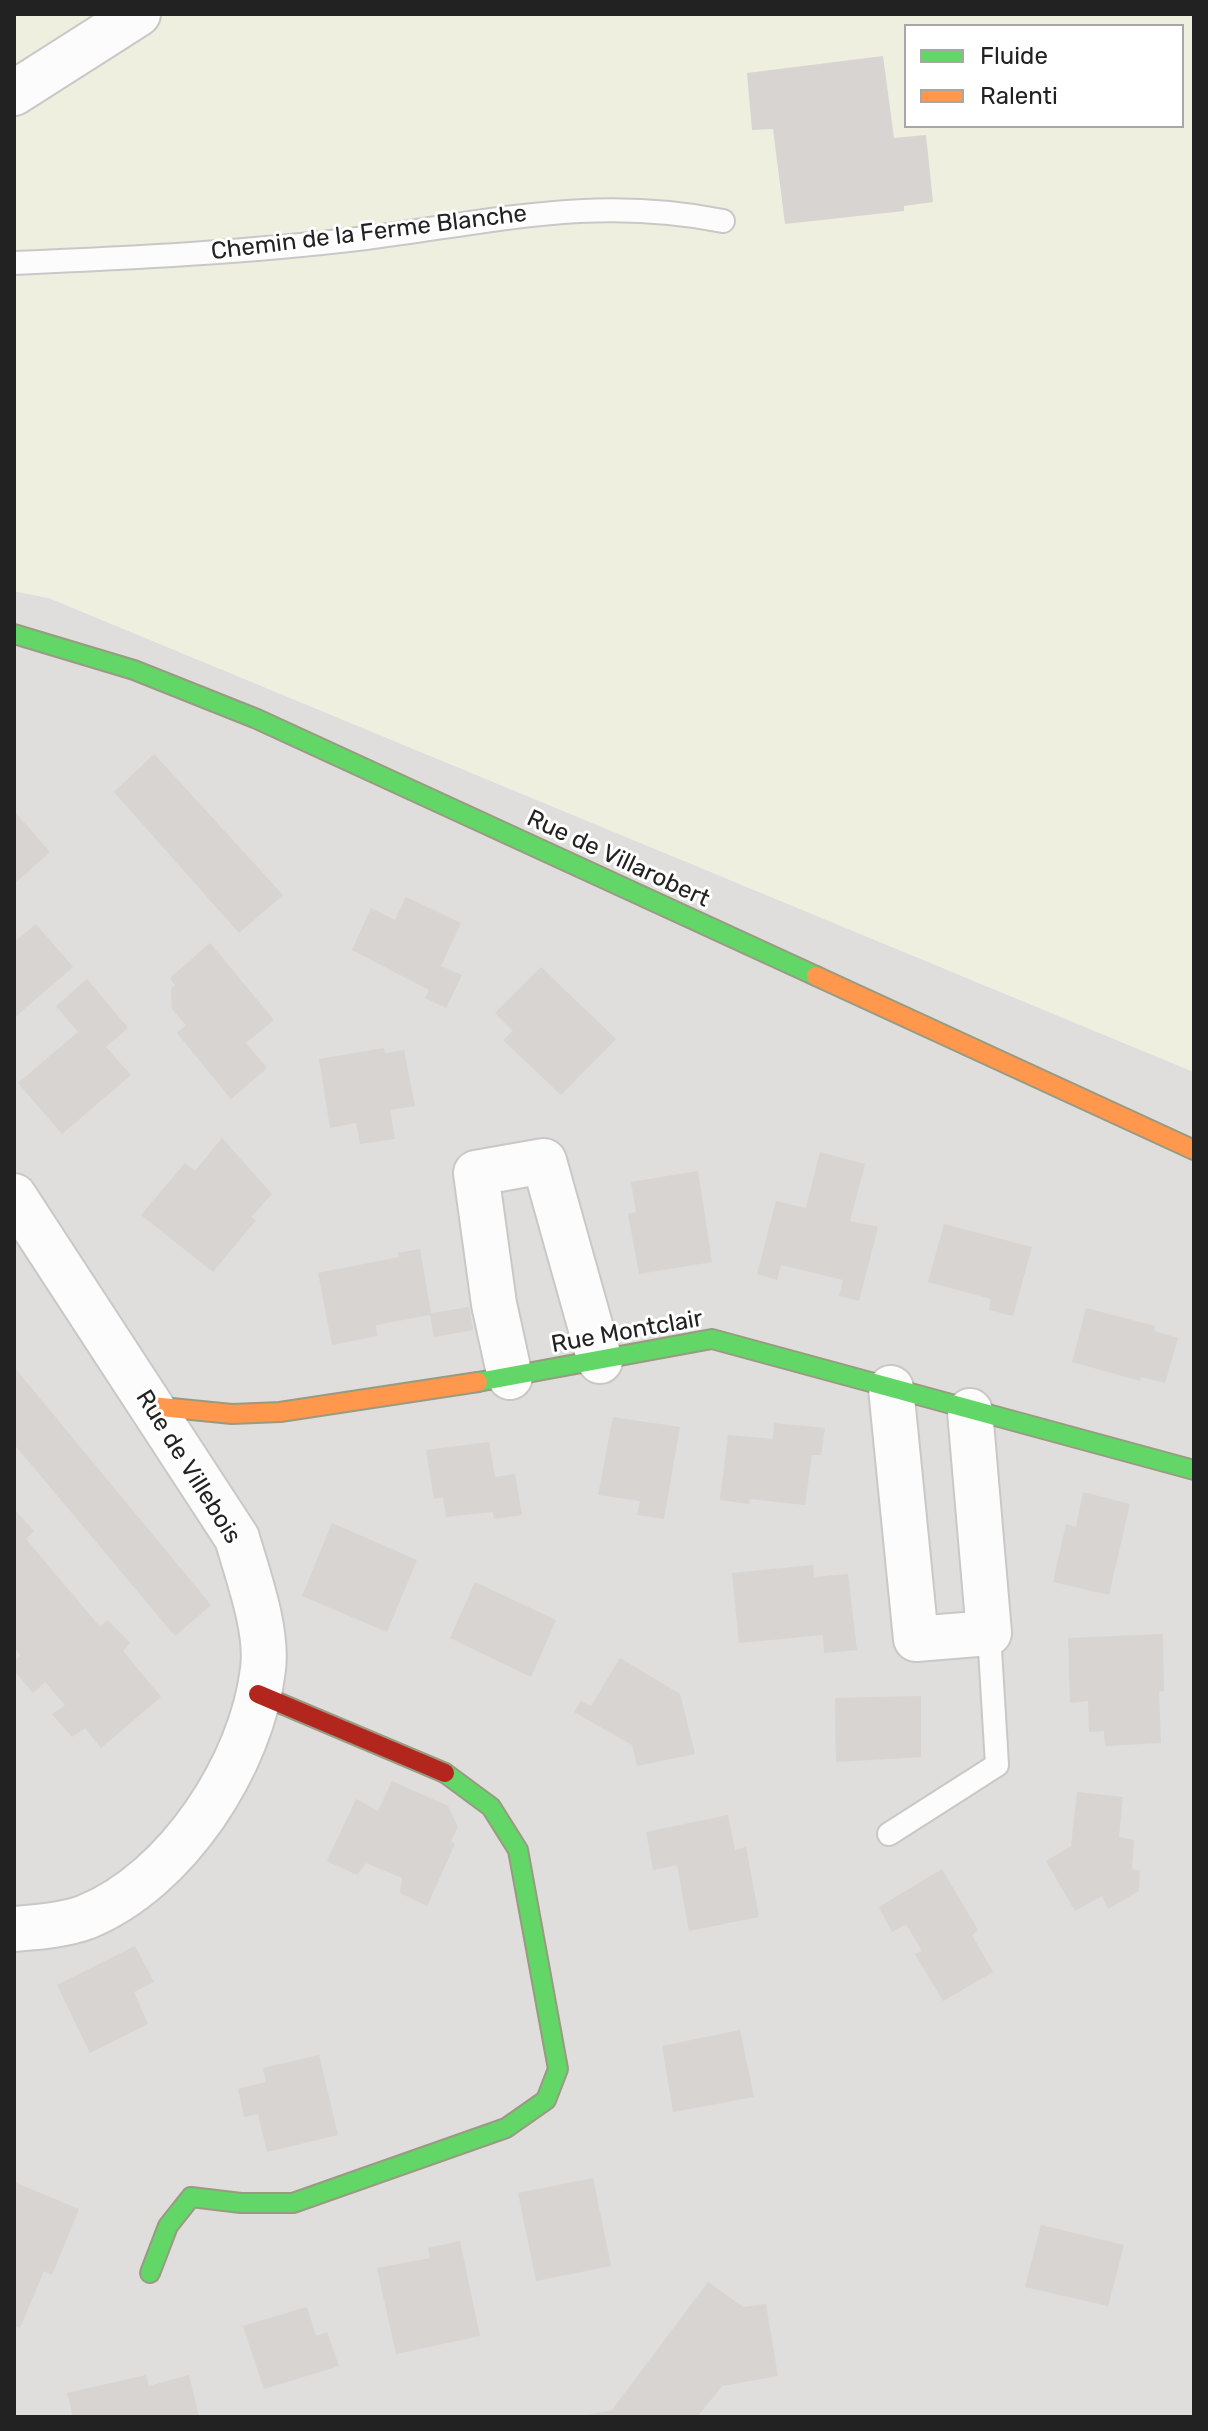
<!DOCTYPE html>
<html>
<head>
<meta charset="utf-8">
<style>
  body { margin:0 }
  #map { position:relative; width:1208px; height:2431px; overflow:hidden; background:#f0eeeb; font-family:Rubik,sans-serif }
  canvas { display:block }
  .frame { position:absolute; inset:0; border:16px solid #222; pointer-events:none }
  .legend { position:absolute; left:904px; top:24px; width:280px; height:104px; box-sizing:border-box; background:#fff; border:2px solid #a7a7a7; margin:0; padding:10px 14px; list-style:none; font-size:24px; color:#222 }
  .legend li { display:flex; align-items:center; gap:16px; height:40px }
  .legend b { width:40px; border:2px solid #a7a7a7 }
</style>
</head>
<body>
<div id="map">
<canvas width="1208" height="2431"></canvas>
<div class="frame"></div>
<ul class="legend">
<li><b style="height:10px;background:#63d668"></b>Fluide</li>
<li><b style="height:10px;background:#ff974d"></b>Ralenti</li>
</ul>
</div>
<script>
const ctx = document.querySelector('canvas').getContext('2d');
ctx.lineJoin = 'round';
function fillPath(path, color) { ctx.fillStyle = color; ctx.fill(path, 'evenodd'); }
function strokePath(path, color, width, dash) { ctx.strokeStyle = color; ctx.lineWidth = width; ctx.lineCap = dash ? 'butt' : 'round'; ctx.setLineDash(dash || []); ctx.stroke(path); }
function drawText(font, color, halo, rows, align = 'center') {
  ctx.font = font + ' Rubik,sans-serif'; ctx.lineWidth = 6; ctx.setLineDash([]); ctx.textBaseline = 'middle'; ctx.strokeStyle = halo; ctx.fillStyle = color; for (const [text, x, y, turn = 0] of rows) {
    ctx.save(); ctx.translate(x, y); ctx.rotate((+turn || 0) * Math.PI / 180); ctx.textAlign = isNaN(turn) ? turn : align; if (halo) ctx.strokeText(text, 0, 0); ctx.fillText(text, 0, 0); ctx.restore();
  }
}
fillPath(new Path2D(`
  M14 591 49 598 1194 1072V2417H14Z`), '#dfdedc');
fillPath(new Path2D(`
  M14 14H1194V1072L49 598 14 591ZM906 26H1182V126H906Z`), '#efefdf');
fillPath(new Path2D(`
  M883 56 894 138 926 135 933 202 904 206V211L785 224 773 129 752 130 747 73Z
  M154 754 283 895 239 933 114 792Z
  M14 811 50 852 14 884Z
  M406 897 461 923 441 966 462 975 446 1008 425 998 429 990 352 950 371 908 395 920Z
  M36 924 73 967 14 1018V942Z
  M210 943 274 1020 246 1043 267 1068 231 1099 177 1033 186 1025 172 1009 171 989 175 985 170 978Z
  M541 967 616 1039 561 1095 503 1040 513 1031 495 1013Z
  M87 979 128 1028 106 1047 131 1075 62 1134 18 1083 78 1032 56 1006Z
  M384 1048 385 1053 404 1050 415 1106 390 1110 395 1139 360 1144 356 1123 330 1128 319 1059Z
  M222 1138 272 1194 251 1217 256 1220 213 1272 141 1215 185 1163 195 1171Z
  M820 1152 865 1164 850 1221 878 1227 859 1301 839 1296 843 1280 781 1265 777 1280 757 1274 776 1201 806 1208Z
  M698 1171 712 1262 639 1274 628 1214 636 1212 631 1182Z
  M944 1224 1032 1247 1013 1316 989 1310 991 1299 928 1282Z
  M420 1249 431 1313 469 1307 473 1330 434 1337 430 1315 376 1325 377 1336 332 1345 318 1273 399 1257 398 1253Z
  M1086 1308 1155 1326 1154 1331 1178 1338 1165 1383 1141 1377 1140 1381 1072 1362Z
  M14 1367 211 1605 175 1636 14 1444Z
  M613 1417 680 1427 664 1519 637 1515 640 1501 598 1495Z
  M774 1423 825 1428 821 1455H812L805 1505 750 1499 749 1504 720 1500 728 1435 773 1439Z
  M489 1442 495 1477 515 1474 522 1515 494 1519 493 1512 446 1517 443 1497 434 1499 426 1450Z
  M1083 1492 1130 1504 1109 1595 1053 1582 1066 1524 1076 1527Z
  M14 1509 34 1531 26 1539 100 1627 108 1620 130 1643 123 1651 161 1697 101 1748 85 1728 72 1737 52 1714 65 1705 45 1682 33 1693 14 1670V1661L21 1656 14 1647Z
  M332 1523 417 1560 387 1632 302 1596Z
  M813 1565 814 1577 848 1574 857 1650 824 1653 823 1635 739 1643 732 1573Z
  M475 1582 556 1620 531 1677 450 1638Z
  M1163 1634 1164 1691 1159 1692 1161 1743 1105 1746 1104 1731 1089 1732 1088 1701 1070 1703 1068 1638Z
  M620 1658 680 1694 695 1754 637 1766 632 1745 574 1712 581 1701 591 1706Z
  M921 1696V1757L836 1762 835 1698Z
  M392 1781 448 1806 458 1827 451 1841 455 1844 427 1906 400 1893 402 1878 366 1863 357 1875 327 1861 356 1799 378 1811Z
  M1077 1792 1123 1797 1119 1837 1134 1840 1132 1869 1140 1871 1139 1891 1108 1909 1102 1896 1075 1911 1046 1861 1071 1846Z
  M728 1815 735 1850 746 1847 759 1917 689 1931 677 1865 653 1870 646 1832Z
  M942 1869 978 1930 972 1935 993 1972 943 2001 915 1954 922 1951 906 1924 892 1932 879 1907Z
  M135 1946 154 1982 134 1992 148 2024 90 2053 57 1985Z
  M740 2030 754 2097 673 2112 662 2046Z
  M319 2055 338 2135 267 2152 258 2114 244 2117 238 2089 266 2082 263 2068Z
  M593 2178 611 2266 536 2281 518 2193Z
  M14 2182 79 2209 52 2275 44 2271 20 2328 14 2326Z
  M1041 2225 1124 2245 1108 2306 1025 2287Z
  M460 2241 480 2336 396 2354 377 2268 430 2258 428 2248Z
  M708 2282 743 2307 766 2304 778 2376 722 2386 697 2417H577L612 2410Z
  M307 2307 316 2336 327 2332 339 2366 264 2389 243 2326Z
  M146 2375 149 2386 189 2375 199 2417H73L67 2393Z`), '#d7d4d2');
const lane = new Path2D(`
  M14 263C131 258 250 252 366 238 492 222 595 195 723 221
  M889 1834 997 1765 989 1633`);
const street = new Path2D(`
  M14 93 138 14
  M14 1196 237 1538C248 1576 268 1630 263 1669 252 1764 177 1880 86 1917 65 1925 37 1927 14 1929
  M510 1377 494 1304 476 1173 544 1161 600 1361
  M891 1388 916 1639 989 1633 970 1411`);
const fast = new Path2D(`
  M14 634 134 670 257 719 816 976
  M478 1382 712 1339 1194 1470
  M150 2273 168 2226 191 2197 241 2203H293L506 2128 546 2100 558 2069 518 1850 491 1807 445 1773`);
const slow = new Path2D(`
  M816 976 1194 1150
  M151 1406 232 1414 280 1412 478 1382`);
const jam = new Path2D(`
  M258 1694 445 1773`);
strokePath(lane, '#c9c8c7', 26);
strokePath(street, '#c9c8c7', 48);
strokePath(fast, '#999a82', 22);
strokePath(slow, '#999a82', 22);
strokePath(jam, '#999a82', 22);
strokePath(lane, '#fdfcfc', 22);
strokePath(street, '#fdfcfc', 44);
strokePath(fast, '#63d668', 18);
strokePath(slow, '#ff974d', 18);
strokePath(jam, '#b3261e', 18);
drawText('24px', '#222', '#fff', [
  ["Chemin de la Ferme Blanche",369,233,-7],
  ["Rue de Villarobert",618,859,25],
  ["Rue Montclair",627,1332,-10],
  ["Rue de Villebois",188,1467,58]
]);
</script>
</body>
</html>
